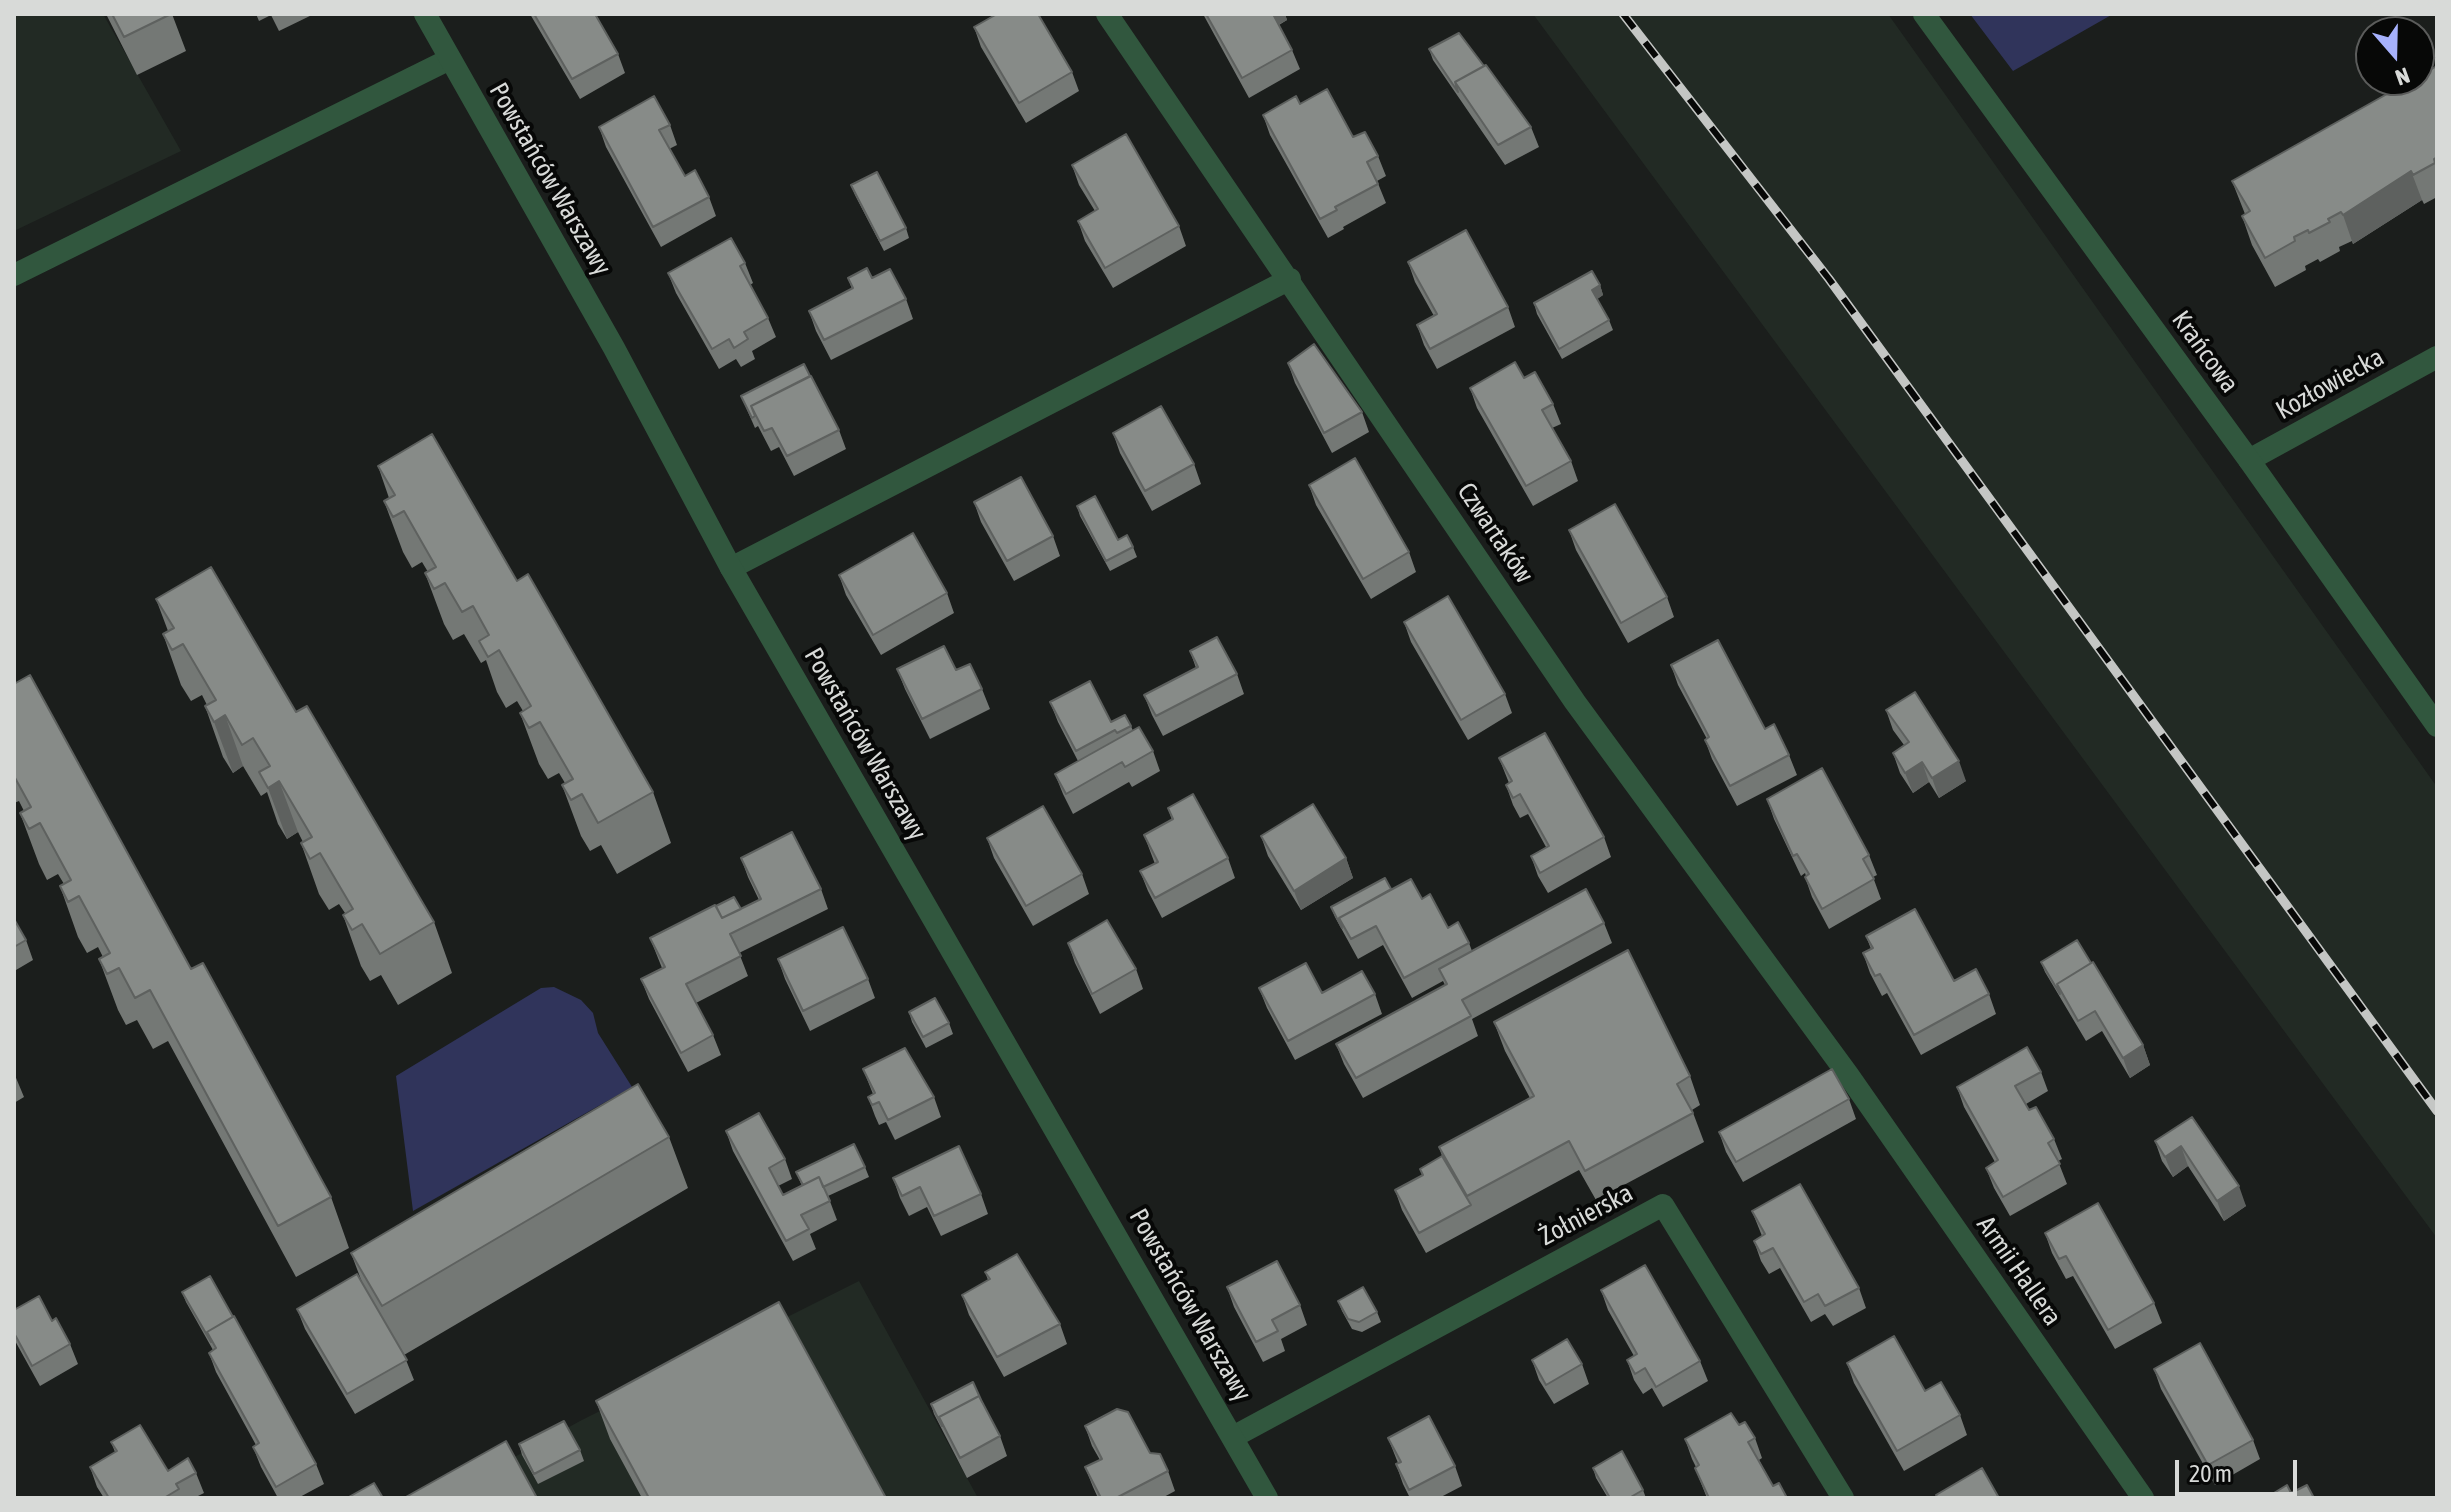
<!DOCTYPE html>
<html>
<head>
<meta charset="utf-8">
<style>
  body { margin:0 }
  #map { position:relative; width:2451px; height:1512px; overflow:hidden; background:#1b1e1c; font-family:"Asap Condensed",sans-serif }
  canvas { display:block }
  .frame { position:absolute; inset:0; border:16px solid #d8dad8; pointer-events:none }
  .north { position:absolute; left:2355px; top:16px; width:80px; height:80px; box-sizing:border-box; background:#070807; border:2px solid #5b5c5b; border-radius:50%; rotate:160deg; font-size:22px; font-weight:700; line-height:32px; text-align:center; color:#d8dad8 }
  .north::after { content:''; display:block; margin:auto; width:28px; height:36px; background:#a6b1fc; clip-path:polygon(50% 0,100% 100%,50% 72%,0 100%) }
  .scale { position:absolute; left:2175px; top:1460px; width:122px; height:36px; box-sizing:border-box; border:4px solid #d8dad8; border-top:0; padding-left:10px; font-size:24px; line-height:28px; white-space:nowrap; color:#d8dad8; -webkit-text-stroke:6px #070807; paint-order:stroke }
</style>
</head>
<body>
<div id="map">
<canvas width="2451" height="1512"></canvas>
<div class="frame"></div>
<div class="north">N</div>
<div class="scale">20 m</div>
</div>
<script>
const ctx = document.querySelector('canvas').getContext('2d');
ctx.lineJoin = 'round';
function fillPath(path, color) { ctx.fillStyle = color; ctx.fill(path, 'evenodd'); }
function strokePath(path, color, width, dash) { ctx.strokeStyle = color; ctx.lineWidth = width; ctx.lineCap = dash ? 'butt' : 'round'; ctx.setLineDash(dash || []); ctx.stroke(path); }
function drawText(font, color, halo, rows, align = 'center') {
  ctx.font = font + ' "Asap Condensed",sans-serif'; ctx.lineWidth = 8; ctx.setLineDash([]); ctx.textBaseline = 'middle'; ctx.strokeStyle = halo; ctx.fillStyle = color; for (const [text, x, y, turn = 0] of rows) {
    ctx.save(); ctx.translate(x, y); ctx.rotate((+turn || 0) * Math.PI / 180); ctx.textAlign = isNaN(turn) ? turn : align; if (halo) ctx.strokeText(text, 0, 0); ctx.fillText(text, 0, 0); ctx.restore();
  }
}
fillPath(new Path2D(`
  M14 14H103L181 151 14 231Z
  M1533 14H1888L2437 787V1238Z
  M859 1281 978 1498H440L580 1421Z`), '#222a24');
fillPath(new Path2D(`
  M1970 14H2113L2013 71Z
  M554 987 581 1000 593 1013 598 1033 632 1087 413 1211 396 1076 541 988Z`), '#30345b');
strokePath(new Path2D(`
  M1107 14 1575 702 1849 1076 2143 1498
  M14 275 450 59
  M2249 460 2437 357
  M731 568 1290 279
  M1233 1437 1663 1205 1843 1498`), '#31573e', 22);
strokePath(new Path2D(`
  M425 14 614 348 731 568 1267 1498
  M1924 14 2249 460 2437 726`), '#31573e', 22);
const rail = new Path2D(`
  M1623 14 1829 279 2437 1111`);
strokePath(rail, '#c4c6c4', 9);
strokePath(rail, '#070807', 6, [18]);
fillPath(new Path2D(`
  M106 14H172L186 51 137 75Z
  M256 14H314L279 31 271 15 259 21Z
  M530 14H595L618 54 625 73 580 99Z
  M1203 14H1285L1287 20 1279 25 1292 50 1300 69 1249 98Z
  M974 27 1072 72 1079 91 1026 123 981 47Z
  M1429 49 1484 66 1531 127 1539 147 1505 165 1433 60Z
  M2437 66V197L2424 204 2422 200 2353 244 2352 241 2339 247 2340 251 2320 262 2318 259 2305 266 2306 270 2275 287 2252 245 2242 216 2245 214 2232 181Z
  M1300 104 1353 137 1378 156 1386 176 1377 181 1386 203 1343 227 1344 229 1328 238 1270 135 1263 115Z
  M670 125 677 145 669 149 685 176 709 197 716 216 661 247 606 147 599 127Z
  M1072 165 1179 226 1186 246 1113 288 1085 241 1078 221 1095 211 1079 185Z
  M851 185 906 228 909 238 884 251 855 195Z
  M1408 262 1508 307 1515 327 1437 369 1424 345 1417 325 1434 316 1415 282Z
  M745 263 753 283 750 285 768 318 776 337 752 351 755 359 741 367 736 359 719 369 676 293 668 273Z
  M848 278H872L906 299 913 319 831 360 816 331 809 311 852 289Z
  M1600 285 1603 295 1597 299 1609 320 1613 330 1562 359 1537 314 1534 303Z
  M1288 363 1362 412 1369 432 1332 453 1295 383Z
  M1524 378 1553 404 1561 424 1552 428 1571 461 1578 481 1533 506 1477 408 1470 388Z
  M741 396 839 430 846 449 794 476 779 447 771 451 758 426 755 428Z
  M1113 433 1194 464 1201 484 1152 511 1120 453Z
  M378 466 517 581 653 792 671 843 617 874 601 845 590 851 581 836 562 785 565 783 559 773 548 779 539 764 520 713 523 711 517 701 506 708 497 692 486 660 481 663 464 634 453 640 444 624 425 573 428 572 422 562 412 568 403 552 384 501 389 498Z
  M1309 485 1409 552 1416 572 1371 599 1316 505Z
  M974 502 1053 536 1060 556 1014 581 981 522Z
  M1077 506 1118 540 1133 547 1137 557 1110 571 1080 516Z
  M1569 530 1667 597 1674 617 1628 643 1576 550Z
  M839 575 947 593 954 613 881 655 846 595Z
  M156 599 296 712 434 922 452 973 398 1005 381 975 370 981 361 966 343 915 345 913 339 904 329 910 319 894 301 843 303 842 298 832 287 839 278 824 267 792 261 796 243 766 233 773 223 757 205 706 207 705 202 695 191 701 181 685 163 634 168 631Z
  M1404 622 1505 694 1512 713 1468 740 1411 642Z
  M1190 651 1237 674 1244 694 1163 736 1152 715 1144 695 1196 668Z
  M1671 665 1765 729 1789 755 1797 775 1737 806 1712 759 1705 740 1707 739 1678 685Z
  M897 669 982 689 990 709 930 739 905 689Z
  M14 684 331 1197 349 1248 296 1277 168 1041 153 1049 137 1020 126 1025 118 1010 99 959 103 957 98 947 87 953 78 937 60 886 64 884 58 874 47 880 39 864 20 813 24 811 19 801 14 803Z
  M1050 702 1111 722 1131 726 1133 731 1153 751 1160 771 1132 787 1129 782 1073 814 1063 794 1055 774 1078 761 1058 722Z
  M1886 710 1966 781 1939 798 1929 782 1913 793 1900 773 1893 753 1904 745 1893 730Z
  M1499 758 1604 837 1611 857 1548 893 1538 876 1531 856 1546 847 1528 814 1520 818 1513 805 1506 785 1509 783Z
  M1767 799 1869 855 1877 875 1873 877 1881 899 1829 929 1812 897 1805 877 1806 876 1805 873 1801 876 1774 819Z
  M1168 808 1228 858 1235 878 1162 918 1148 891 1140 871 1155 864 1144 835 1172 820Z
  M1261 836 1346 858 1353 878 1301 910 1268 856Z
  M987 838 1082 874 1089 894 1033 926 994 858Z
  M741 858 821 889 828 909 739 953 748 976 696 1003 713 1035 721 1055 688 1072 649 999 641 979 662 968 650 938 716 906 741 909 759 900 748 877Z
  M1391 889 1422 899 1448 928 1469 943 1472 951 1604 923 1612 943 1472 1019 1478 1036 1363 1098 1344 1064 1336 1044 1445 985 1443 981 1412 998 1383 945 1358 959 1335 917 1331 907Z
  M14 919 26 940 33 960 16 970 14 966Z
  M1866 936 1954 981 1989 994 1996 1014 1921 1055 1887 993 1882 996 1870 973 1863 953 1871 949Z
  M1068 943 1136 969 1143 989 1100 1014 1075 963Z
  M778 959 868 979 875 998 810 1031 785 979Z
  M2041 962 2143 1045 2150 1065 2130 1078 2102 1031 2086 1041 2045 972Z
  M1259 988 1322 993 1375 994 1382 1014 1295 1060 1267 1008Z
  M909 1012 949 1023 953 1034 926 1048 912 1022Z
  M1494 1022 1690 1076 1700 1105 1692 1110 1704 1142 1596 1200 1579 1170 1426 1253 1402 1210 1395 1190 1422 1175 1420 1169 1442 1156 1439 1147 1530 1098 1505 1051Z
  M863 1069 934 1097 941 1117 895 1140 886 1122 879 1125 875 1116 868 1097 873 1094Z
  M2041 1072 2048 1091 2026 1104 2029 1110 2054 1139 2062 1159 2058 1161 2067 1184 2010 1216 1994 1188 1986 1168 1995 1162 1964 1107 1957 1087Z
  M14 1073 24 1097 14 1103Z
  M1849 1099 1856 1119 1743 1182 1726 1152 1719 1132Z
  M2192 1117 2246 1206 2224 1221 2188 1166 2173 1177 2162 1161 2155 1141Z
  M726 1131 785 1159 792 1179 778 1186 783 1195 802 1186 796 1172 865 1167 869 1177 828 1196 837 1220 810 1234 816 1249 793 1261 733 1151Z
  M669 1137 688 1188 404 1355 414 1380 355 1414 305 1329 297 1309 363 1285 351 1253Z
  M893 1178 981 1194 988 1214 941 1236 927 1207 909 1216 900 1198Z
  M1752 1211 1859 1288 1866 1308 1833 1326 1825 1314 1811 1322 1780 1268 1769 1274 1761 1261 1754 1241 1762 1236Z
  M2045 1233 2154 1303 2162 1323 2115 1349 2073 1276 2066 1279 2052 1253Z
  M985 1272 1060 1324 1067 1344 1004 1377 969 1315 962 1295 988 1280Z
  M1227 1287 1300 1305 1307 1325 1281 1339 1285 1351 1263 1362 1234 1307Z
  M1601 1290 1700 1361 1708 1381 1663 1407 1652 1388 1643 1394 1634 1380 1627 1360 1634 1356 1608 1310Z
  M182 1292 316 1464 324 1484 298 1498H278L261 1467 253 1447 256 1445 216 1372 209 1353 213 1350 186 1302Z
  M1338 1301 1377 1312 1381 1322 1362 1332 1352 1329 1342 1311Z
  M14 1310 52 1321 70 1344 78 1364 40 1386 14 1339Z
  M1532 1360 1582 1364 1589 1384 1554 1404 1539 1380Z
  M1847 1363 1925 1391 1960 1415 1967 1435 1904 1471 1854 1383Z
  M2154 1369 2253 1440 2260 1459 2215 1485 2161 1389Z
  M596 1401 886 1498H642L610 1439Z
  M931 1404 1000 1436 1007 1456 967 1478 934 1414Z
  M1739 1425 1755 1438 1762 1458 1759 1460 1773 1486 1787 1498H1707L1695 1468 1696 1467 1692 1459 1685 1439Z
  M1085 1426 1150 1453 1168 1471 1175 1491 1162 1498H1098L1093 1487 1085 1467 1100 1460 1092 1446Z
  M1388 1438 1455 1466 1462 1486 1439 1498H1410L1403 1484 1396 1464 1398 1463Z
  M111 1442 168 1471 196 1473 204 1493 194 1498H104L97 1487 90 1467 115 1452Z
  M519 1444 580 1450 584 1461 538 1484 522 1455Z
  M1593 1468 1643 1490 1646 1498H1608L1596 1478Z`), '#747875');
fillPath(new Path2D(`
  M1271 14H1285L1287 20 1276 26Z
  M2411 171 2422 200 2353 244 2343 215Z
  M1600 285 1603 295 1596 300 1592 290Z
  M225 715 243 766 233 773 214 722Z
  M1959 761 1966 781 1939 798 1932 778Z
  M1922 762 1929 782 1913 793 1905 773Z
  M279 781 298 832 287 839 268 788Z
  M1346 858 1353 878 1301 910 1294 891Z
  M2143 1045 2150 1065 2130 1078 2123 1058Z
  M2181 1146 2188 1166 2173 1177 2165 1157Z
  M2239 1186 2246 1206 2224 1221 2217 1201Z`), '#5e615f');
const building = new Path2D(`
  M112 14H171L124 37Z
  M534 14H595L618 54 572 79Z
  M997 14H1038L1072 72 1019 103 974 27Z
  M1206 14H1273L1292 50 1242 78Z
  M1459 33 1484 66 1455 82 1458 92 1429 49Z
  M1486 65 1531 127 1498 145 1455 82Z
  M2437 66V157L2434 159 2435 163 2413 175 2411 171 2343 215 2341 212 2328 219 2330 222 2309 233 2308 230 2294 237 2295 241 2265 258 2242 216 2250 211 2232 181 2412 80H2419V76Z
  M1327 89 1353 137 1365 132 1378 156 1367 162 1378 184 1335 207 1337 210 1320 219 1263 115 1296 96 1300 104Z
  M654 96 670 125 659 130 685 176 695 170 709 197 653 227 599 127Z
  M1126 134 1179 226 1105 268 1078 221 1098 209 1072 165Z
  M877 172 906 228 880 241 851 185Z
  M1466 230 1508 307 1430 349 1417 325 1437 314 1408 262Z
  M731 238 745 263 740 266 768 318 744 332 748 339 734 348 729 339 712 349 668 273Z
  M867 268 872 278 890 269 906 299 824 340 809 311 853 288 848 278Z
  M1592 271 1600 285 1592 290 1609 320 1559 349 1534 303Z
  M1314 344 1362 412 1324 433 1288 363Z
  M1515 362 1524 378 1535 372 1553 404 1542 410 1571 461 1526 486 1470 388Z
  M804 364 810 376 751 406 755 416 752 418 741 396Z
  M811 376 839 430 787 456 772 428 764 431 751 406Z
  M1161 406 1194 464 1145 491 1113 433Z
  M432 434 517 581 528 574 653 792 598 823 582 794 571 800 562 785 573 779 540 722 529 728 520 713 531 706 499 650 488 657 479 641 489 635 473 606 462 612 445 583 434 589 425 573 436 567 404 511 393 517 384 501 395 495 378 466Z
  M1355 458 1409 552 1363 579 1309 485Z
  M1021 477 1053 536 1007 561 974 502Z
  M1095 496 1118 540 1127 535 1133 547 1106 561 1077 506Z
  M1615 504 1667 597 1621 623 1569 530Z
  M913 533 947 593 873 635 839 575Z
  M211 567 296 712 307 706 434 922 380 954 362 924 352 930 343 915 353 909 320 853 310 859 301 843 312 837 279 781 268 788 259 772 270 766 253 738 242 745 225 715 214 722 205 706 216 700 183 644 172 650 163 634 174 628 156 599Z
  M1448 596 1505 694 1461 720 1404 622Z
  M1217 637 1237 674 1156 716 1144 695 1198 667 1190 651Z
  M1718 640 1765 729 1774 724 1789 755 1730 786 1705 740 1709 737 1671 665Z
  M944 646 956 670 970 664 982 689 922 719 897 669Z
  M30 675 191 969 203 963 331 1197 278 1226 150 990 135 998 119 968 107 974 99 959 110 953 79 896 68 902 60 886 71 880 40 823 29 829 20 813 31 807 14 776V684Z
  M1090 681 1111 722 1125 715 1131 726 1117 733 1115 730 1076 751 1050 702Z
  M1915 692 1959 761 1932 778 1922 762 1905 773 1893 753 1909 742 1886 710Z
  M1139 727 1153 751 1125 767 1122 762 1066 794 1055 774Z
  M1545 733 1604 837 1540 873 1531 856 1549 846 1520 794 1513 798 1506 785 1512 781 1499 758Z
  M1822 768 1869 855 1863 859 1874 879 1822 909 1805 877 1809 874 1797 854 1793 856 1767 799Z
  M1193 794 1228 858 1155 898 1140 871 1158 862 1144 835 1173 819 1168 808Z
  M1313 804 1346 858 1294 891 1261 836Z
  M1043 806 1082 874 1026 906 987 838Z
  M792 832 821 889 730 934 741 956 686 984 713 1035 681 1053 641 979 665 967 650 938 715 905 722 918 761 899 741 858Z
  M1385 878 1391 889 1339 918 1342 928 1331 907Z
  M1411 879 1422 899 1430 894 1448 928 1458 922 1469 943 1404 978 1376 926 1351 939 1339 918Z
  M1586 889 1604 923 1462 1000 1471 1016 1356 1078 1336 1044 1447 984 1439 969Z
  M734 897 741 909 722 918 716 906Z
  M1915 909 1954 981 1976 969 1989 994 1914 1035 1880 974 1875 976 1863 953 1873 948 1866 936Z
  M14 919 26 940 14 947Z
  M1107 920 1136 969 1092 994 1068 943Z
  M843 927 868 979 803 1011 778 959Z
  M2077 940 2091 963 2057 984 2060 994 2041 962Z
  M1628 950 1690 1076 1677 1084 1693 1113 1585 1171 1569 1141 1467 1196 1439 1147 1534 1096 1494 1022Z
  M2093 962 2143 1045 2123 1058 2095 1011 2078 1021 2057 984Z
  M1306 963 1322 993 1362 971 1375 994 1288 1041 1259 988Z
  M935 998 949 1023 923 1037 909 1012Z
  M2027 1047 2041 1072 2015 1086 2029 1110 2036 1107 2054 1139 2048 1143 2060 1164 2003 1197 1986 1168 1998 1160 1957 1087Z
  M905 1048 934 1097 888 1120 879 1102 872 1105 868 1097 875 1093 863 1069Z
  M1832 1069 1849 1099 1736 1162 1719 1132Z
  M638 1084 669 1137 382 1306 351 1253Z
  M759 1113 785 1159 769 1168 783 1195 819 1177 830 1201 801 1215 809 1229 786 1241 726 1131Z
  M2192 1117 2239 1186 2217 1201 2181 1146 2165 1157 2155 1141Z
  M854 1144 865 1167 823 1187 819 1177 803 1185 796 1172Z
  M959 1146 981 1194 934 1216 920 1187 902 1196 893 1178Z
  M1442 1156 1471 1205 1419 1233 1395 1190 1423 1175 1420 1169Z
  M1800 1184 1859 1288 1825 1306 1818 1294 1804 1302 1773 1248 1761 1254 1754 1241 1765 1234 1752 1211Z
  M2098 1203 2154 1303 2108 1330 2066 1256 2059 1259 2045 1233Z
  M1017 1254 1060 1324 997 1357 962 1295 990 1279 985 1272Z
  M1277 1261 1300 1305 1272 1320 1278 1331 1256 1342 1227 1287Z
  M1645 1265 1700 1361 1656 1387 1645 1368 1635 1374 1627 1360 1637 1354 1601 1290Z
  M357 1274 407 1360 347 1394 297 1309Z
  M210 1276 233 1317 207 1332 211 1342 182 1292Z
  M1363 1287 1377 1312 1359 1322 1348 1319 1338 1301Z
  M39 1296 52 1321 56 1318 70 1344 32 1366 14 1333V1310Z
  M779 1302 886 1498H649L596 1401Z
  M234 1316 316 1464 276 1487 253 1447 259 1443 209 1353 216 1348 207 1332Z
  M1894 1336 1925 1391 1941 1382 1960 1415 1897 1451 1847 1363Z
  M1567 1339 1582 1364 1546 1385 1532 1360Z
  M2200 1343 2253 1440 2208 1465 2154 1369Z
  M973 1382 982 1402 979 1396 939 1417 942 1426 931 1404Z
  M979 1396 1000 1436 960 1458 939 1417Z
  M1117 1409 1128 1412 1150 1453 1160 1454 1168 1471 1116 1498H1101L1085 1467 1102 1459 1085 1426Z
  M1731 1413 1739 1425 1745 1422 1755 1438 1748 1442 1773 1486 1779 1483 1787 1498H1709L1695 1468 1699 1465 1685 1439Z
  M1429 1416 1455 1466 1409 1490 1396 1464 1401 1462 1388 1438Z
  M564 1421 580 1450 534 1474 519 1444Z
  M140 1425 168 1471 188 1458 196 1473 176 1484 179 1489 164 1498H109L90 1467 117 1451 111 1442Z
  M506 1441 537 1498H404Z
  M1622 1451 1643 1490 1629 1498H1610L1593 1468Z
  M1982 1468 1999 1498H1938L1936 1495Z
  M374 1483 383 1498H347Z
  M2287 1485 2291 1493 2307 1485 2314 1498H2270L2269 1496Z`);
fillPath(building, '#878b88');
strokePath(building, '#5e615f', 2);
drawText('26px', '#d8dad8', '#070807', [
  ["Powstańców Warszawy",550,179,60],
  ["Krańcowa",2205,352,54],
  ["Kozłowiecka",2330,384,-29],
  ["Czwartaków",1495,533,56],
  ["Powstańców Warszawy",865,744,60],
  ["Żołnierska",1586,1215,-28],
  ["Armii Hallera",2019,1271,55],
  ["Powstańców Warszawy",1190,1305,60]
]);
</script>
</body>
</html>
